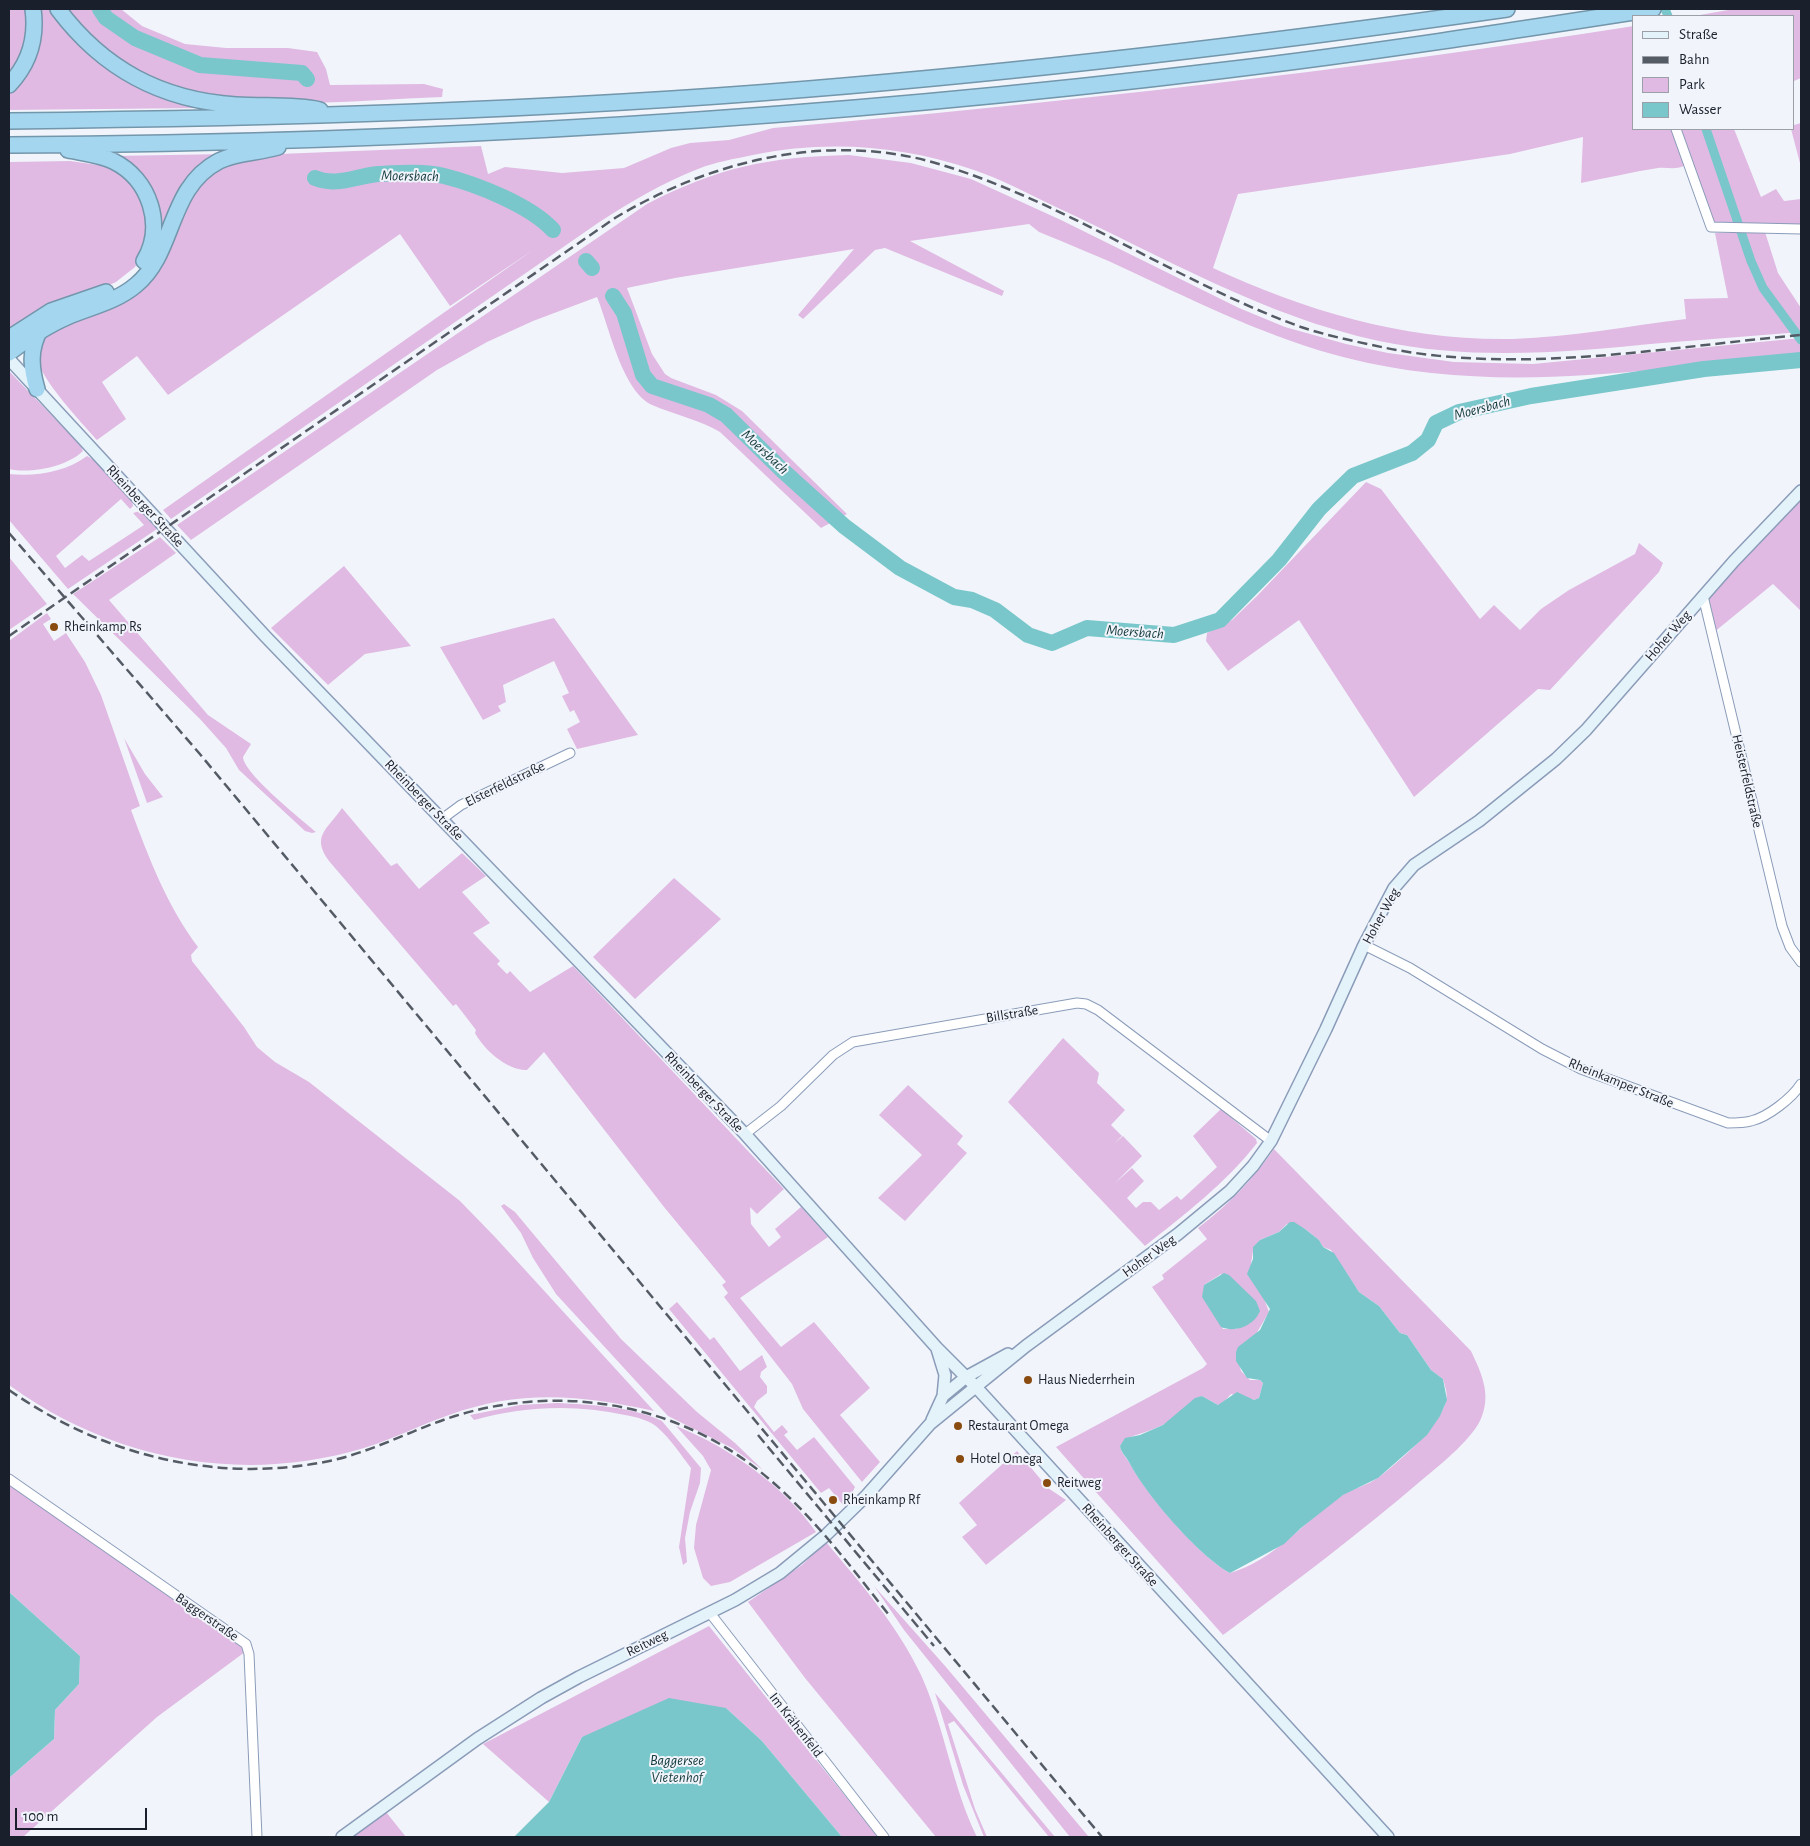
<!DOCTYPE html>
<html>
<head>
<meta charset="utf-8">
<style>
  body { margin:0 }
  #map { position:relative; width:1810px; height:1846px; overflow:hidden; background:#f1f5fb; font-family:"Alegreya Sans",sans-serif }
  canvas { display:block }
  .frame { position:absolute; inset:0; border:10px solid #19202b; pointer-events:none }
  .legend { position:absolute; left:1632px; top:15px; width:162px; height:115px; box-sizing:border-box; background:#f1f5fb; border:1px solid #9ba0a8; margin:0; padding:6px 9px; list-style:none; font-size:15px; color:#19202b }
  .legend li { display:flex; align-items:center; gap:10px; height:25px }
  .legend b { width:25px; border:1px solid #9ba0a8 }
  .scale { position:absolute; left:15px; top:1808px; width:132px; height:22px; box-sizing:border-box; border:2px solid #19202b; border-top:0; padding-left:6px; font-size:15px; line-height:18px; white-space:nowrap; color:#19202b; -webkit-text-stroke:4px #f1f5fb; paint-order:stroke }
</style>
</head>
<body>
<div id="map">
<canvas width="1810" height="1846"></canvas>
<div class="frame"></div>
<ul class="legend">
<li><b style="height:6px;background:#e4f3fa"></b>Straße</li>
<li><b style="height:6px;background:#555b65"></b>Bahn</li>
<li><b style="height:14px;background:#e0bae3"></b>Park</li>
<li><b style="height:14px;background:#79c7ca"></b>Wasser</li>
</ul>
<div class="scale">100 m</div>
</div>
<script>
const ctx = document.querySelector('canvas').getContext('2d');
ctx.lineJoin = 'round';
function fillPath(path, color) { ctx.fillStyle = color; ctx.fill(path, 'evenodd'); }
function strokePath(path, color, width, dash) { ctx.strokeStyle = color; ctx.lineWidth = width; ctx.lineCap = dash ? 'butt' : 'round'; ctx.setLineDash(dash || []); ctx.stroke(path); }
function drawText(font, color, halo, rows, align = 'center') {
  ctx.font = font + ' "Alegreya Sans",sans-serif'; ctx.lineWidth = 4; ctx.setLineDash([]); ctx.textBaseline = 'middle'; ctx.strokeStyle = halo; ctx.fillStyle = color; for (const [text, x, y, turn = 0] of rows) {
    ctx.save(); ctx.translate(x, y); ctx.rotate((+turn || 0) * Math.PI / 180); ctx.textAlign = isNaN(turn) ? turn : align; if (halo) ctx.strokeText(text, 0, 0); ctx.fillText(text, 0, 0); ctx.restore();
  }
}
fillPath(new Path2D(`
  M9 9H26C31 43 25 49 9 78Z
  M36 9H52L68 30 201 108 9 110V91Z
  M64 9H121L142 26 185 44 226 48H288L317 52 326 69 330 85 424 84 443 89 442 97C339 100 200 122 112 58 94 45 79 24 64 9Z
  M1734 9H1801V78L1794 81V16H1694Z
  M1634 26V129H1672L1684 166C1675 170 1667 167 1658 168 1632 172 1607 178 1581 183L1583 137 1510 154 1238 194 1213 268C1308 312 1407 341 1513 339 1571 337 1628 326 1686 319L1684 299 1728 298 1715 233 1765 232 1778 273 1801 308V332C1755 336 1709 339 1662 343 1568 352 1473 361 1379 341 1263 316 1164 257 1058 208 1029 194 1001 179 971 169 900 145 826 140 753 155 734 159 715 162 698 169 662 183 630 202 598 223L171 519 163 510 533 250 450 306 400 234 168 395 137 356 102 382 126 419 97 440C83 424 35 374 37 354 39 342 46 336 55 329L141 289 189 199 205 178 234 161 279 154 481 146 488 174 505 167 562 173 624 168 671 148 690 143 729 140 773 128C1061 103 1348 71 1634 26Z
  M1801 123V167L1791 129H1794V125Z
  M1679 129H1734L1761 197 1776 189 1784 201 1801 199V225H1714Z
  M226 154 202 170 161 240 157 210 112 156Z
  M849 155 911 163 971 179 1061 220 1239 308 1285 327 1346 344 1388 353 1454 362 1533 364 1801 338V354C1651 369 1496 396 1347 358 1271 339 1201 304 1130 271 1101 257 1070 245 1039 232L1029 224 910 241 1004 291 1002 296 885 248 875 250 803 319 798 315 854 249 675 278 627 288 652 354 665 374 671 378 716 395 742 411 847 514 821 528 720 432C698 419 675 415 652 405 622 391 609 326 597 297L533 321 487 342 437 370 191 540 177 525 647 204C719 167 768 157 849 155Z
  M70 161 105 166 120 172 138 188 149 221 142 256 135 267 116 282 9 332V162Z
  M9 371 81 446 83 451C67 467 30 474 9 469Z
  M87 456 94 460 132 500 133 506 130 509 121 499 56 556 65 568 82 555 89 561 144 525 133 513 140 511 157 529 68 589 9 520V474C35 477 66 472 87 456Z
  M1366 482 1381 489 1480 619 1494 605 1520 630 1541 609 1569 590 1635 554 1639 543 1663 563 1659 572 1550 690 1538 689 1414 797 1299 620 1228 671 1206 641 1207 633 1232 620 1257 596Z
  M1801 491V611L1773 584 1713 633 1703 596Z
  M160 537 176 553 109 600 208 715 251 744 243 757C244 774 301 819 316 832L312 833 305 831 239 770 226 748 200 719 73 594Z
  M9 557 47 604 9 630Z
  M344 566 411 646 365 654 328 685 271 628Z
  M47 613 51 619 43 624 54 641 66 633 85 662 101 695 140 806 131 810C149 858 167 906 198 947L191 955 192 961 244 1027 257 1047 275 1062 309 1082 460 1201 495 1237 654 1411C582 1395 520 1389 449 1415 420 1425 393 1439 364 1448 241 1485 112 1460 9 1385V641Z
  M554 618 638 735 577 749 567 729 580 722 574 710 570 712 562 696 569 693 554 661 503 685 506 702 498 706 501 711 483 720 440 647Z
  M124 738 145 774 163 797 147 803Z
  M342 808 391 866 397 863 419 889 462 853 486 876 462 892 490 923 473 933 500 961 497 964 507 974 510 971 530 992 573 966 784 1189 757 1214 750 1207 751 1224 769 1247 781 1237 775 1229 801 1207 828 1237 740 1298 781 1347 814 1322 870 1388 840 1415 880 1462 862 1482 803 1409 792 1384 724 1297 728 1293 722 1285 726 1282 664 1207 544 1052 527 1070C508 1071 484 1050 475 1033L476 1030 456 1004 453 1006 329 861C311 836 327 830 342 808Z
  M674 878 721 919 635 999 593 957Z
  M1063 1038 1099 1073 1097 1083 1125 1110 1111 1125 1122 1136 1114 1144 1123 1136 1142 1156 1115 1183 1132 1168 1144 1181 1127 1198 1136 1208 1143 1202H1151L1159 1210 1177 1196 1181 1200 1217 1167 1193 1136 1221 1109 1256 1139 1257 1143C1225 1184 1185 1214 1145 1246L1008 1102Z
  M908 1085 963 1136 957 1144 967 1153 905 1221 878 1198 922 1155 879 1115Z
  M1274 1149 1471 1351C1481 1372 1491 1393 1482 1416 1475 1437 1440 1465 1423 1479 1359 1534 1291 1585 1223 1635L1056 1447 1203 1368 1207 1364 1152 1287 1164 1279 1162 1275 1207 1239 1198 1228C1228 1205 1252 1181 1274 1149ZM1287 1224 1305 1229 1319 1240 1323 1247 1331 1250 1359 1292 1379 1306 1400 1333 1407 1335 1431 1370 1443 1379C1445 1386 1448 1394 1446 1401 1440 1426 1399 1462 1379 1477 1367 1486 1353 1488 1341 1496 1304 1521 1275 1560 1230 1573 1199 1556 1146 1494 1129 1462 1126 1457 1121 1453 1120 1446L1125 1439C1138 1434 1150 1431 1163 1425 1178 1417 1186 1403 1202 1396L1218 1405 1222 1404 1231 1394 1254 1400 1259 1398 1263 1383 1260 1380H1250L1241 1371 1239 1363 1269 1312 1251 1264 1253 1251 1260 1240 1279 1232ZM1221 1274 1237 1329H1223L1204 1285Z
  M504 1204 515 1212 621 1339 697 1412 735 1443 763 1470 732 1448 668 1416 556 1294 533 1258 521 1233 501 1206Z
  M677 1302 710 1340 714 1337 740 1371 762 1355 767 1367 761 1372 760 1377 767 1386V1393L757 1401 754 1407 774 1432 782 1425 788 1432 784 1435 797 1450 814 1437 855 1487 852 1493 854 1495 843 1505 829 1488 821 1493 669 1309Z
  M557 1403C591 1405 630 1406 662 1421L701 1468 700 1483 690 1512 685 1538 687 1562 683 1565 679 1547 691 1468C681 1455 670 1438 657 1427 649 1420 636 1417 625 1415 575 1404 524 1406 474 1420L470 1415 520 1405Z
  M676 1426C729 1447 783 1485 816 1532L730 1582 711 1586 703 1578 694 1548 696 1525 711 1470 703 1456Z
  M1017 1451 1048 1488 1066 1500 986 1565 962 1537 977 1525 959 1503Z
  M9 1484 249 1649 157 1717 23 1837H9V1778L54 1739 55 1710 79 1684 80 1656 9 1592Z
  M826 1542C861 1584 898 1626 921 1675 945 1728 952 1786 977 1837H936L805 1678 748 1602 802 1565Z
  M874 1586 946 1667 1089 1837H1070L904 1630Z
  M709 1626 878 1837H842L762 1741 726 1708 582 1737 549 1802 483 1744Z
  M935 1693 1055 1837H1049L954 1721 948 1724 975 1809 987 1837H984L963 1785Z
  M382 1807 406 1837H342Z`), '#e0bae3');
fillPath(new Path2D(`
  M1290 1222H1294L1305 1229 1319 1240 1323 1247 1334 1253 1359 1292 1379 1306 1400 1333 1407 1335 1431 1370 1443 1379 1447 1400 1440 1416 1427 1435 1410 1450 1378 1478 1343 1495 1301 1528 1284 1544 1230 1573C1198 1555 1146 1495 1129 1462 1126 1456 1121 1453 1120 1446L1125 1438 1140 1435 1163 1425 1195 1398 1202 1396 1218 1405 1237 1392 1254 1400 1259 1398 1263 1383 1260 1380 1247 1378 1236 1361V1352L1238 1347 1260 1330 1270 1309 1247 1274 1253 1259V1247L1260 1240 1279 1232Z
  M1224 1273 1229 1275 1256 1301 1260 1311C1254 1326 1235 1333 1221 1327L1202 1297 1204 1285Z
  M9 1592 80 1656 79 1684 55 1710 54 1739 9 1778Z
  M669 1698 726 1708 762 1741 842 1837H514L549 1802 582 1737Z`), '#79c7ca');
strokePath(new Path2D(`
  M1665 9 1668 16
  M1706 129 1751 261 1763 288 1801 340`), '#79c7ca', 9);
strokePath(new Path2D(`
  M100 9 106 18 135 38 200 65 302 73 307 79
  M315 178C336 187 356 176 378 174 398 173 424 171 444 176 476 184 530 205 553 230
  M586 261 592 268
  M613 296 624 313 643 375 652 386 709 405 726 415 782 470 844 526 900 568 954 597 972 600 995 610 1028 635 1052 643 1087 628 1174 635 1220 620 1279 560 1319 509 1353 476 1412 453 1428 440 1436 423 1459 412 1531 396 1704 369 1801 360`), '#79c7ca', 16);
const minor = new Path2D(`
  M1676 129 1711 227 1801 229
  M1703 596 1782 926 1790 947 1801 962
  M442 819 461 805 570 753
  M1364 945 1410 968 1542 1049 1581 1069 1728 1123C1735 1123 1744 1123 1751 1121 1768 1117 1792 1098 1801 1084
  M745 1134 781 1106 833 1055 853 1042 1077 1003 1086 1004 1098 1010 1271 1141
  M9 1479 246 1644 249 1654 257 1837
  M710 1613 884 1837`);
const secondary = new Path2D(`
  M9 359 266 637 745 1134 937 1348 976 1387 1388 1837
  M937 1349 945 1375 943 1396
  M932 1420 943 1396 966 1377 1008 1354
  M342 1837 477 1739 541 1698 579 1677 735 1600 780 1573 825 1536 867 1495 930 1424 1026 1346 1178 1234 1230 1191 1253 1166 1271 1141 1326 1029 1364 945 1394 888 1414 865 1479 821 1556 759 1586 730 1734 561 1801 491`);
const motorway = new Path2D(`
  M58 9C103 69 161 100 236 105 265 107 293 104 320 110
  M9 85C29 64 37 38 33 9
  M9 121C276 118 543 111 809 89 1042 70 1275 42 1507 9
  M9 145C415 143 823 119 1226 70 1369 53 1511 31 1653 9
  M68 150C83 153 100 155 113 161 150 179 165 226 144 261
  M9 338 51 311 106 292
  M9 353C27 339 46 326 67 317 90 307 116 302 136 285 176 252 167 188 219 161 237 152 258 153 278 147
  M37 389C31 368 29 350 40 330`);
strokePath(minor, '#8b9cb9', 11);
strokePath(secondary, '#8b9cb9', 14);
strokePath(motorway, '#7396ab', 18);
strokePath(minor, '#fff', 9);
strokePath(secondary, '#e4f3fa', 11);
strokePath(motorway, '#a4d6f0', 15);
strokePath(new Path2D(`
  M9 533 199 753 1102 1837
  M9 636 615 218C708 162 824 132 932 162 1062 199 1174 281 1301 327 1328 336 1358 342 1386 348 1522 375 1664 347 1801 335
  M9 1390C103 1456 220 1485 334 1460 376 1450 414 1429 455 1416 549 1387 653 1399 736 1454 798 1495 843 1557 889 1615
  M758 1435 934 1646`), '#555b65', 2.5, [10, 5]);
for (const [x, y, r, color] of [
  [54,627,5,"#894b0f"],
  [1028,1380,5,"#894b0f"],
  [958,1426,5,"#894b0f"],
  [960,1459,5,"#894b0f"],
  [1047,1483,5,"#894b0f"],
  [833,1500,5,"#894b0f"]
]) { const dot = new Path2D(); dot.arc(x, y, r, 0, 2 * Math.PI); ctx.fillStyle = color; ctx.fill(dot); strokePath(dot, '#f1f5fb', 2); }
drawText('14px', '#19202b', '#f1f5fb', [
  ["Rheinberger Straße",145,506,47],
  ["Hoher Weg",1668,636,-49],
  ["Heisterfeldstraße",1747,781,77],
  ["Elsterfeldstraße",505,784,-26],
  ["Rheinberger Straße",424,800,46],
  ["Hoher Weg",1381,916,-61],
  ["Billstraße",1012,1014,-9],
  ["Rheinkamper Straße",1621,1083,22],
  ["Rheinberger Straße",704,1092,46],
  ["Hoher Weg",1149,1256,-36],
  ["Rheinberger Straße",1120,1545,48],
  ["Baggerstraße",207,1617,35],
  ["Reitweg",647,1643,-26],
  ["Im Krähenfeld",796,1725,52]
]);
drawText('14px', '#19202b', '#f1f5fb', [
  ["Rheinkamp Rs",64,627],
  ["Haus Niederrhein",1038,1380],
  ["Restaurant Omega",968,1426],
  ["Hotel Omega",970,1459],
  ["Reitweg",1057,1483],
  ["Rheinkamp Rf",843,1500]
], 'left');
drawText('italic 15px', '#143a3c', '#f1f5fb', [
  ["Moersbach",410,176,1],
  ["Moersbach",1482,408,-15],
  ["Moersbach",765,452,43],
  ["Moersbach",1135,632,4],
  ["Baggersee",677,1760],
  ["Vietenhof",677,1777]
]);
</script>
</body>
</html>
